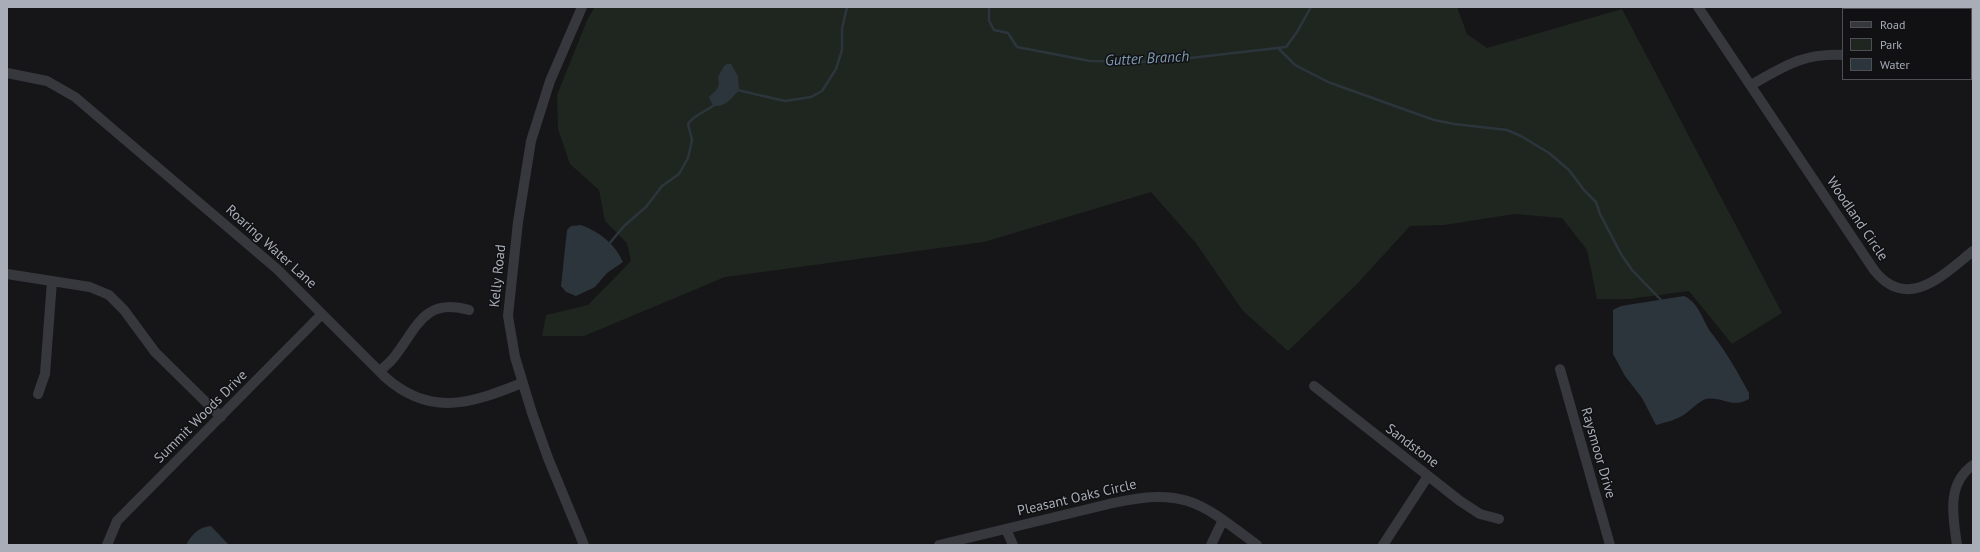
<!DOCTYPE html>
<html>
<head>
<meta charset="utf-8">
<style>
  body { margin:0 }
  #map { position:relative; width:1980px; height:552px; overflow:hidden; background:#161618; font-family:"PT Sans",sans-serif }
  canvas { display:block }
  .frame { position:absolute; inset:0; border:8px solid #a8adb8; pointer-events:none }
  .legend { position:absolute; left:1842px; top:8px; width:130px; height:72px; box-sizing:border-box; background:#111113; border:1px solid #4d4f55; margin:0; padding:5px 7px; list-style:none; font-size:12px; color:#a8adb8 }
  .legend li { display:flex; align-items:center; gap:8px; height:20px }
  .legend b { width:20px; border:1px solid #4d4f55 }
</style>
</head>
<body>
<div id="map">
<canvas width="1980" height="552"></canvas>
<div class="frame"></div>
<ul class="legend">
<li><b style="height:5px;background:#37383d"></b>Road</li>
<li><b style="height:11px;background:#1e261f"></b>Park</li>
<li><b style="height:11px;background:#2c353c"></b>Water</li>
</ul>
</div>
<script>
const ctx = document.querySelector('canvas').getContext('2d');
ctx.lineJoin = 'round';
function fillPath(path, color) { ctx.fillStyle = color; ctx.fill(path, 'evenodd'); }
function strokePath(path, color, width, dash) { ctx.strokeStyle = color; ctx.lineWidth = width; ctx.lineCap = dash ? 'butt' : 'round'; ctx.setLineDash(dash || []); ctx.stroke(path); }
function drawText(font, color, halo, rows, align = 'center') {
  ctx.font = font + ' "PT Sans",sans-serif'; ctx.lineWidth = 3; ctx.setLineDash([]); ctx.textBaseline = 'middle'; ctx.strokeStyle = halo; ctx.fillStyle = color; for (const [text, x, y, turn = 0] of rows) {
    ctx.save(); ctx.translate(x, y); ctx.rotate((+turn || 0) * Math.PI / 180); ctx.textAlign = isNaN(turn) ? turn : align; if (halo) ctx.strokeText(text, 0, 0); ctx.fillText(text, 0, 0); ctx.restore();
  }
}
fillPath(new Path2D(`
  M595 7H1457L1467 34 1487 48 1622 9 1782 313 1732 344 1689 291 1629 299H1597L1587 250 1562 218 1514 214 1444 225 1410 226 1357 284 1288 351 1243 311 1195 242 1151 192 984 242 725 277 584 336H542L546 315 588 305 631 261 627 243 605 221 599 190 570 164 558 129 557 95 588 18Z`), '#1e261f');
fillPath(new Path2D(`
  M727 64H731L738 76 739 90C731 99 726 107 713 106L709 97C716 90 721 88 718 77L724 66Z
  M581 225C600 232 615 244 623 262L607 273 595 287 576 296 566 292 561 286 567 230 571 226Z
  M1684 296C1701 304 1702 322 1713 335 1727 353 1738 373 1749 393V399C1732 409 1722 396 1706 399 1699 401 1691 410 1685 414 1677 420 1666 422 1656 425L1642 398 1625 376 1613 354V310L1621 306Z
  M211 526 229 545H186C192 534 199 527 211 526Z`), '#2c353c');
strokePath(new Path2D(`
  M989 7V21L994 30 1008 33 1017 47 1090 61 1155 62 1286 47 1297 32 1311 7
  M1279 49 1295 65 1328 82 1434 120 1454 124 1507 130 1521 136 1549 153 1569 170 1584 190 1596 202 1600 214 1621 254 1632 270 1662 301
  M737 90 785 101 811 97 822 91 836 69 842 50V29L847 7
  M609 244 624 226 646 207 662 186 679 174 688 158 692 140 688 124C693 115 706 112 714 105`), '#2c353c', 2.5);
strokePath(new Path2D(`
  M582 7 550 81 531 141 518 222 508 316 515 357 532 413 548 458 584 545
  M1698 7 1874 270C1907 312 1942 276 1973 251
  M1971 59H1973
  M7 73 47 81 75 97 277 269 385 377C431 418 472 403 522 383
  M1751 85C1785 66 1803 53 1843 55
  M7 274 90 287 109 295 124 310 155 352 221 417
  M1560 369 1610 545
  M380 371C385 366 391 362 395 356 417 328 424 297 469 310
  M1314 386 1460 501 1480 514 1499 519
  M38 394 45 374 52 281
  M1006 529 1013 545
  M107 545 117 521 322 314
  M939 545 1113 503C1186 487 1201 503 1257 545
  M1211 545 1223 520
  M1383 545 1428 476
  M1957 545C1953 517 1946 484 1973 465`), '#37383d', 10);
drawText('14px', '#a8adb8', '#111113', [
  ["Woodland Circle",1857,219,56],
  ["Roaring Water Lane",271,247,42],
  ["Kelly Road",498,276,-84],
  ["Summit Woods Drive",201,417,-45],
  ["Sandstone",1412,446,37],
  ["Raysmoor Drive",1598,453,74],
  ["Pleasant Oaks Circle",1077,498,-13]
]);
drawText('italic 15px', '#7f9bb3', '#111113', [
  ["Gutter Branch",1147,59,-3]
]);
</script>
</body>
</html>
